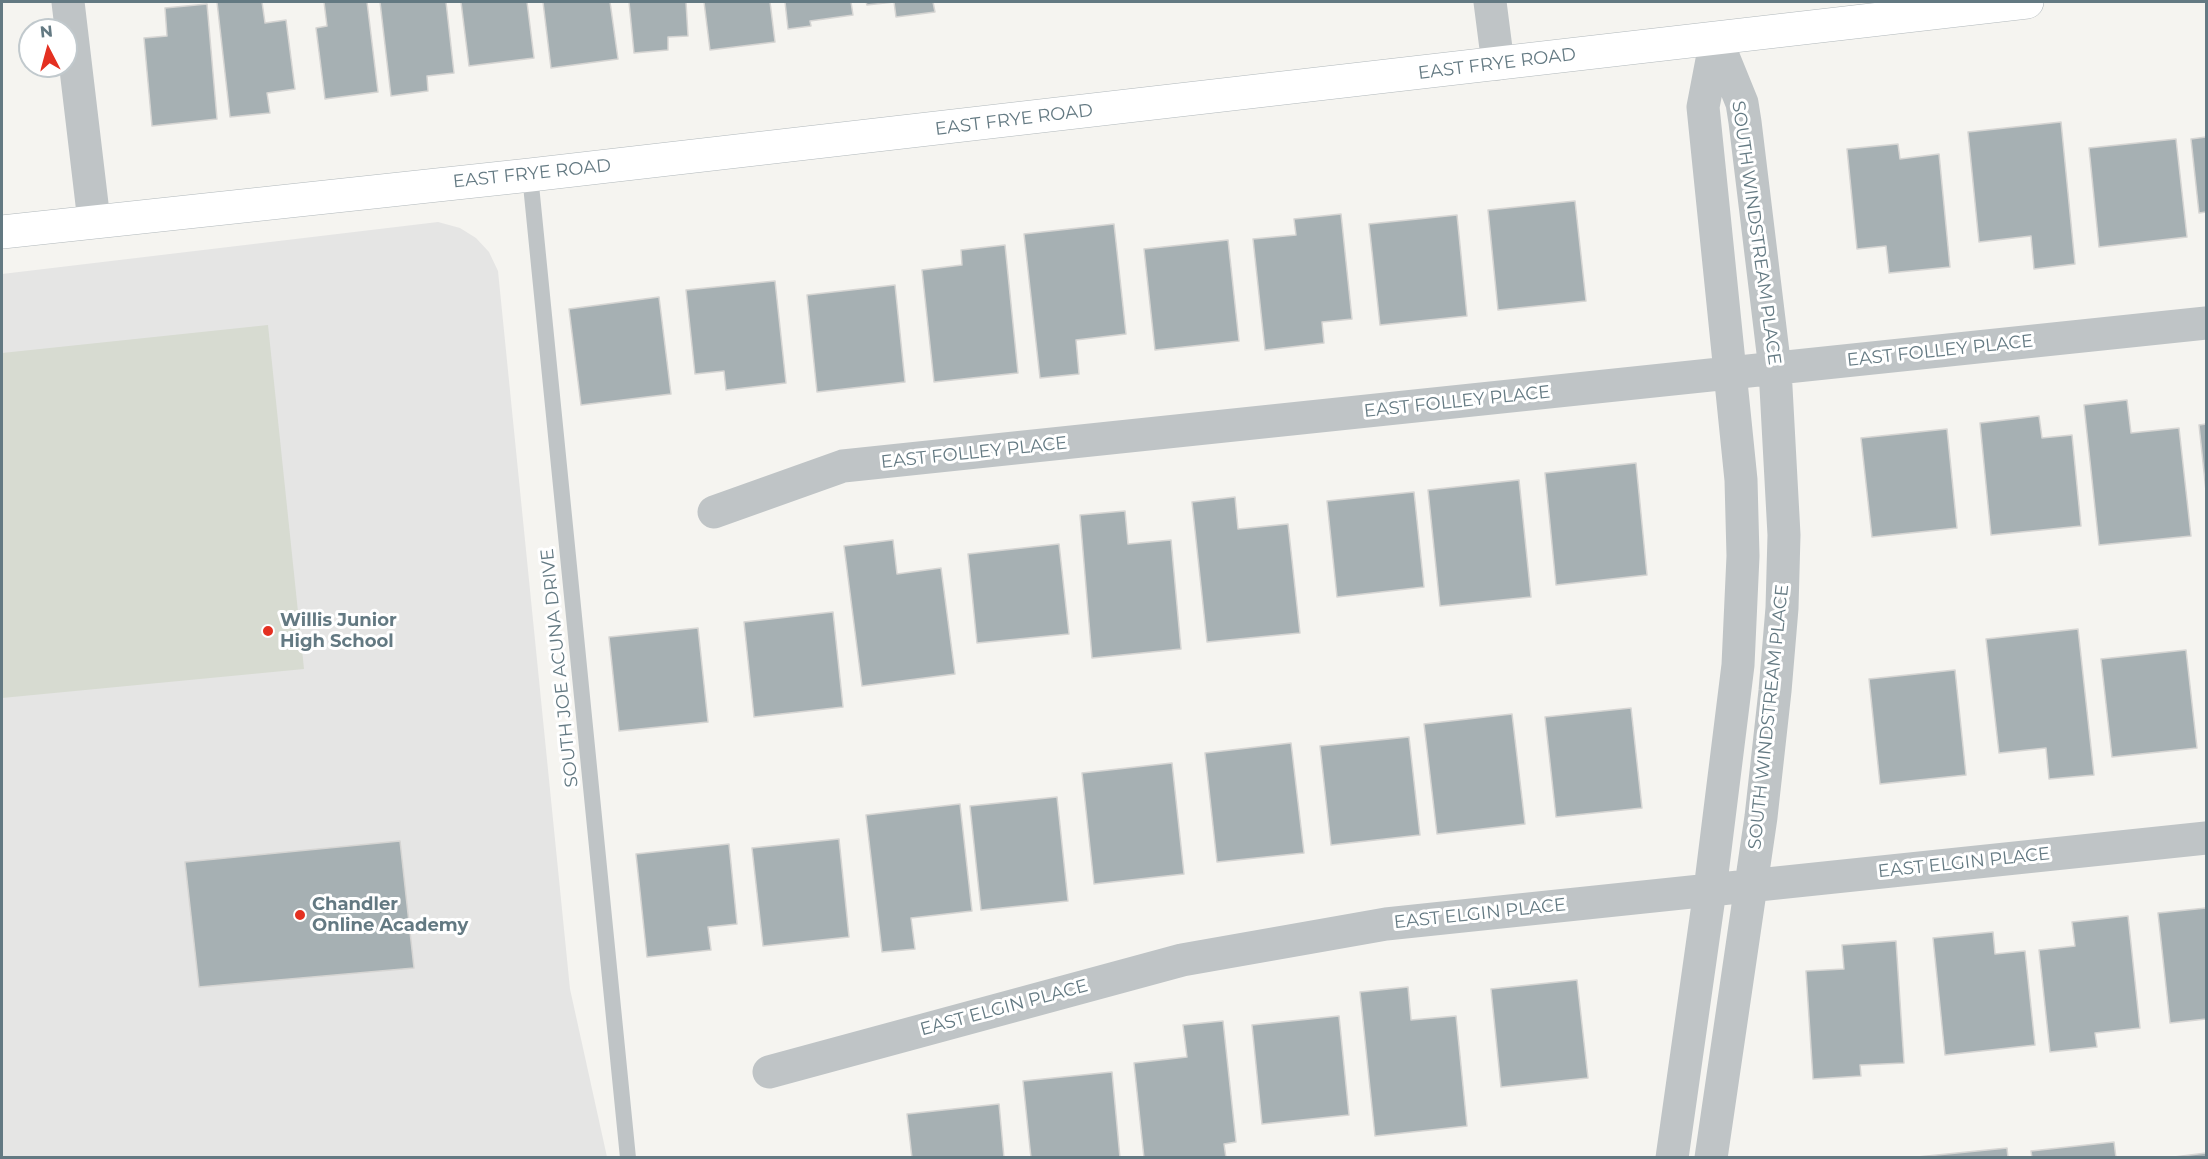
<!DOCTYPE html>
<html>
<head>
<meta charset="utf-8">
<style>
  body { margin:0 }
  #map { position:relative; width:2208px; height:1159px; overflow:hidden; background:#f5f4f0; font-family:Montserrat,sans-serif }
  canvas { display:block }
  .frame { position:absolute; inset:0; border:3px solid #637982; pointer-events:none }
  .north { position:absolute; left:18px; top:18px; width:60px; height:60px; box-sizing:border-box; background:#fff; border:2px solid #c1c9cd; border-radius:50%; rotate:354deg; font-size:16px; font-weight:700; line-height:24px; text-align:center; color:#637982 }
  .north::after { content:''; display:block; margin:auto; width:21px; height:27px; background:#e43021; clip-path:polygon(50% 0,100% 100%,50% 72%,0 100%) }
</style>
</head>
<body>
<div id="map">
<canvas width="2208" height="1159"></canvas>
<div class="frame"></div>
<div class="north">N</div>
</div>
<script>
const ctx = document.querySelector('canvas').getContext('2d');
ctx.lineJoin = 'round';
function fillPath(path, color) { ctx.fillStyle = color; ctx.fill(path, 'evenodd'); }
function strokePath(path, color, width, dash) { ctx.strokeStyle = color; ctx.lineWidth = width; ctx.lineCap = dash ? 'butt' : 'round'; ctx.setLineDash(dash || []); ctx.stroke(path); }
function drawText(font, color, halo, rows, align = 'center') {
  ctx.font = font + ' Montserrat,sans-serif'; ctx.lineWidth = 6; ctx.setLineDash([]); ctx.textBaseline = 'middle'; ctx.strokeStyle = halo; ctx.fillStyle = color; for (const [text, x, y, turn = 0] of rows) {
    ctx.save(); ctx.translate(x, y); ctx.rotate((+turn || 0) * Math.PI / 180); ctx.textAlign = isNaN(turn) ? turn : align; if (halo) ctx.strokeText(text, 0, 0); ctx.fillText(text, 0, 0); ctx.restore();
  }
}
fillPath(new Path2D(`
  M438 222 460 228 476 238 489 252 498 271 570 989 607 1157H2V274Z`), '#e5e5e4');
fillPath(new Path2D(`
  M268 325 304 669 2 698V353Z`), '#d7dbd1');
const building = new Path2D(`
  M217 2H262L265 23 286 20 295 89 267 93 270 113 230 117Z
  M324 2H367L378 92 325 99 316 28 327 26Z
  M380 2H446L454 73 427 76 428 91 391 96Z
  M461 2H527L534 58 469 66Z
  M543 2H610L618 59 551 68Z
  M629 2H686L688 36 668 37V50L634 53Z
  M704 2H770L775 42 710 50Z
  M785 2H851L853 15 810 21 811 26 788 29Z
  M866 2H894L867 5Z
  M894 2H933L935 12 896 17Z
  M207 4 217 119 152 126 144 38 167 36 165 8Z
  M2061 122 2075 264 2034 269 2031 236 1979 242 1968 132Z
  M2206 137V212L2199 213 2191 139Z
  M2176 139 2187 237 2099 247 2089 148Z
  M1898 144 1900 159 1939 154 1950 267 1889 273 1886 246 1857 249 1847 149Z
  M1575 201 1586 301 1498 310 1488 210Z
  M1341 214 1352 319 1322 322 1324 343 1265 350 1253 239 1296 235 1294 219Z
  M1457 215 1467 316 1380 325 1369 224Z
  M1114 224 1126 334 1076 340 1079 374 1040 378 1024 234Z
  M1228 240 1239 341 1155 350 1144 249Z
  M1005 245 1018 373 934 382 922 270 962 265 961 250Z
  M775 281 786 383 726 390 724 371 695 374 686 290Z
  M895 285 905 382 817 392 807 295Z
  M659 297 671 394 581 405 569 309Z
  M2127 400 2131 433 2179 428 2191 536 2099 545 2084 405Z
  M2039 416 2042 438 2072 435 2081 526 1991 535 1980 423Z
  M2206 424V491L2199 425Z
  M1947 429 1957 528 1872 537 1861 438Z
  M1636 463 1647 575 1556 585 1545 473Z
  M1519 480 1531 597 1440 606 1428 490Z
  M1414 492 1424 587 1337 597 1327 501Z
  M1235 497 1238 529 1288 524 1300 633 1207 642 1192 502Z
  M1125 511 1128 544 1171 540 1181 649 1092 658 1080 515Z
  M893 540 897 574 941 568 955 674 862 686 844 546Z
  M1059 544 1069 634 977 643 968 554Z
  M833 612 843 707 754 717 744 622Z
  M698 628 708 722 619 731 609 637Z
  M2078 629 2094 775 2049 779 2046 748 1999 753 1986 639Z
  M2186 650 2197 748 2112 757 2101 659Z
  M1955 670 1966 775 1880 784 1869 679Z
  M1631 708 1642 808 1556 817 1545 717Z
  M1512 714 1525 824 1437 834 1424 724Z
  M1409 737 1420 835 1331 845 1320 746Z
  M1291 743 1304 853 1217 862 1205 753Z
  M1172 763 1184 874 1094 884 1082 773Z
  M1057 797 1068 901 981 910 970 806Z
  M960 804 972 911 911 918 915 949 882 952 866 815Z
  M839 839 849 937 763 946 752 848Z
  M400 841 414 968 199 987 185 862Z
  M729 844 737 924 708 927 711 950 647 957 636 854Z
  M2206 908V1019L2170 1023 2158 913Z
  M2128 916 2140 1028 2095 1033 2097 1047 2050 1052 2039 950 2075 946 2072 922Z
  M1993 932 1995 954 2025 951 2035 1045 1945 1055 1933 938Z
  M1896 941 1904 1063 1860 1065 1861 1076 1813 1079 1806 971 1844 969 1842 945Z
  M1577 980 1588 1078 1501 1087 1491 989Z
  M1408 987 1411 1020 1456 1016 1467 1126 1375 1136 1360 992Z
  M1339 1016 1349 1115 1262 1124 1252 1025Z
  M1223 1021 1236 1142 1224 1144 1226 1158H1144L1134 1063 1187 1057 1183 1025Z
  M1112 1072 1120 1158H1031L1023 1081Z
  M999 1104 1004 1158H912L907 1114Z
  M2114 1142 2116 1158H2032L2031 1151Z
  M2007 1148 2008 1158H1917V1157Z
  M2206 1153V1158H2166Z`);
fillPath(building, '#a6b0b3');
strokePath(building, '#d6d5d3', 1.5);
const secondary = new Path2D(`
  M2 232 530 175 2027 2`);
strokePath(secondary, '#b1b8bb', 34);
strokePath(new Path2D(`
  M530 175 628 1158`), '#bfc4c6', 16);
strokePath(new Path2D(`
  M68 2 94 221
  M1490 2 1498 64
  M714 512 843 466 2206 323
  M769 1072 1182 960 1386 924 2206 838
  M1672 1158 1710 890 1738 665 1743 556 1741 480 1703 107 1716 39
  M1711 1158 1761 817 1775 691 1782 608 1784 535 1775 369 1745 122 1742 103 1716 39`), '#bfc4c6', 33);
strokePath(secondary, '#fff', 33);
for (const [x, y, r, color] of [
  [268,631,6,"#e43021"],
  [300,915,6,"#e43021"]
]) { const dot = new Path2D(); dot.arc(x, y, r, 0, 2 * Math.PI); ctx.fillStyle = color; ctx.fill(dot); strokePath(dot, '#fff', 2); }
drawText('18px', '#637982', '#fff', [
  ["EAST FRYE ROAD",1497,64,-7],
  ["EAST FRYE ROAD",1014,120,-7],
  ["EAST FRYE ROAD",532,174,-6],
  ["SOUTH WINDSTREAM PLACE",1756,233,82],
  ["EAST FOLLEY PLACE",1940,351,-6],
  ["EAST FOLLEY PLACE",1457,402,-6],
  ["EAST FOLLEY PLACE",974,453,-6],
  ["SOUTH JOE ACUNA DRIVE",560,668,-96],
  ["SOUTH WINDSTREAM PLACE",1769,717,-84],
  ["EAST ELGIN PLACE",1964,863,-6],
  ["EAST ELGIN PLACE",1480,914,-6],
  ["EAST ELGIN PLACE",1004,1008,-15]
]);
drawText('bold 18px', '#637982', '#fff', [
  ["Willis Junior",280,621],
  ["High School",280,642],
  ["Chandler",312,905],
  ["Online Academy",312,926]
], 'left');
</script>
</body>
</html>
